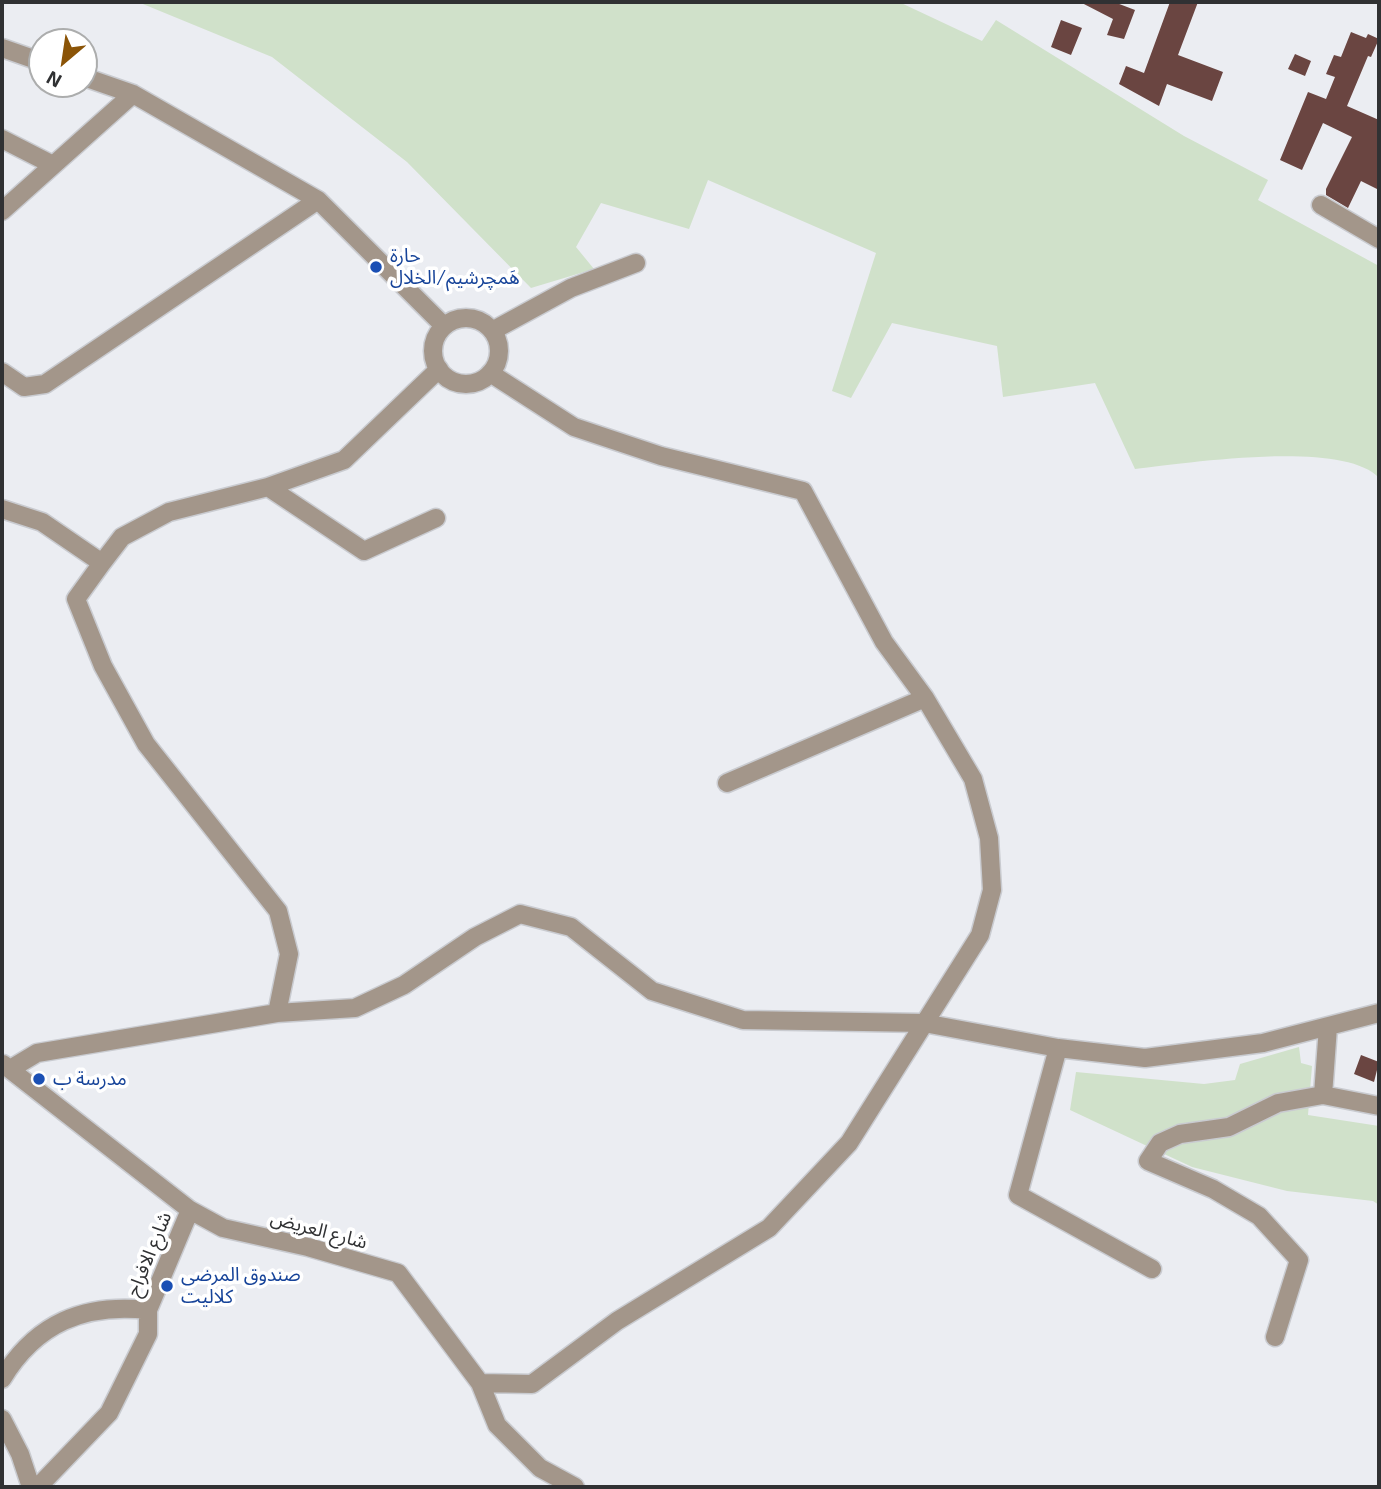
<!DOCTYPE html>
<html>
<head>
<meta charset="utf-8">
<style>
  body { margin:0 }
  #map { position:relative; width:1381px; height:1489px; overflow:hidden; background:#ebedf2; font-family:"Exo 2",sans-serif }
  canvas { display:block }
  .frame { position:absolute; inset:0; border:4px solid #303133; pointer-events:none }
  .north { position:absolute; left:28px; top:28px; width:70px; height:70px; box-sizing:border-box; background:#fff; border:2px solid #acadad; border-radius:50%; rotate:209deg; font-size:19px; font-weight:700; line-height:28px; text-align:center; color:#303133 }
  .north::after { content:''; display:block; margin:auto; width:24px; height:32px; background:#8b5407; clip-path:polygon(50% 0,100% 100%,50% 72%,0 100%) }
</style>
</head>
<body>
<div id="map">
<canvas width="1381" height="1489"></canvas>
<div class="frame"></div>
<div class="north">N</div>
</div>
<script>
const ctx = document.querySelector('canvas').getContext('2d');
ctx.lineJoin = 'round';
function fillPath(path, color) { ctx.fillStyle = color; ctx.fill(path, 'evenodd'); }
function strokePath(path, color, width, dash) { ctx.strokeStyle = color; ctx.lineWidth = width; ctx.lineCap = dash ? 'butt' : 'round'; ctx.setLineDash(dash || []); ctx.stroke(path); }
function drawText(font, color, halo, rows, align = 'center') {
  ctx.font = font + ' "Exo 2","Noto Sans Arabic",sans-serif'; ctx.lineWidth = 7; ctx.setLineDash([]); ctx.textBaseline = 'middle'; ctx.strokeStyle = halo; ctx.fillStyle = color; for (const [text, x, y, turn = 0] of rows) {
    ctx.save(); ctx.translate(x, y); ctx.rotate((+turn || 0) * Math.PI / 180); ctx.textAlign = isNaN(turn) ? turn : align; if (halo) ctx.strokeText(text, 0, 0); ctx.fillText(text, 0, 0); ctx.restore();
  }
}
fillPath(new Path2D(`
  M138 2H899L982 41 996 20 1184 136 1268 180 1258 200 1379 266V478C1344 439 1187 463 1135 469L1095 383 1003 397 997 346 892 323 851 398 832 391 876 253 708 180 689 229 601 203 576 247 594 269 531 288 407 162 272 57Z
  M1299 1047 1301 1063 1312 1066 1308 1115 1379 1126V1205L1373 1201 1287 1191 1192 1167 1070 1110 1076 1072 1204 1084 1235 1080 1240 1064Z`), '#d0e1ca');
fillPath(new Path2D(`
  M1080 2H1114L1135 10 1124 39 1107 35 1113 19Z
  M1170 2H1198L1178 55 1223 72 1212 101 1167 84 1159 106 1119 84 1126 66 1144 73Z
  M1061 20 1082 28 1071 55 1051 47Z
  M1351 32 1366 38 1368 34 1379 39 1371 57 1368 56 1347 106 1379 120V190L1361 181 1348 208 1326 195V189L1352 137 1323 123 1302 170 1280 160 1308 92 1326 99 1335 77 1326 74 1334 55 1341 57Z
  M1295 54 1311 61 1305 76 1288 69Z
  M1361 1055 1379 1062 1374 1082 1354 1074Z`), '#6a4541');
const minor = new Path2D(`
  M2 48 42 62
  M84 77 133 94 318 200 444 326
  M2 139 53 165
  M1321 205 1379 239
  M2 211 133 94
  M433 351a33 33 0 1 1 66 0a33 33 0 1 1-66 0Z
  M492 331 571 288 636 263
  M2 372 24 387 45 384 318 200
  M268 487 364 551 436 518
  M2 509 42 522 102 563 76 599 103 666 146 744 278 911 289 954 277 1013
  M102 563 122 537 169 512 268 487 344 460 439 369
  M727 783 925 698
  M1328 1027 1323 1095 1379 1106
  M1058 1048 1018 1195 1152 1269
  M3 1064 190 1210 223 1228 308 1247 398 1273 480 1383 497 1425 540 1468 575 1487
  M12 1068 37 1053 277 1013 355 1008 404 985 475 937 520 914 571 927 652 991 743 1020 924 1023 1058 1048 1145 1058 1263 1043 1379 1013
  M1275 1337 1299 1260 1259 1216 1213 1189 1148 1161 1160 1143 1180 1134 1229 1127 1278 1103 1323 1095
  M2 1379C36 1323 84 1303 148 1310
  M480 1383 532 1384 617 1321 769 1228 849 1143 980 935 992 890 989 838 973 779 925 698 884 642 803 491 661 456 574 427 490 373
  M2 1419 20 1454 31 1487
  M38 1487 109 1413 148 1334V1310L190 1210`);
strokePath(minor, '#c9cbd0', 21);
strokePath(minor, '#a3968a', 18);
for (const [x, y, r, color] of [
  [376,267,7,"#1a4fb4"],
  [39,1079,7,"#1a4fb4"],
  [167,1286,7,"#1a4fb4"]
]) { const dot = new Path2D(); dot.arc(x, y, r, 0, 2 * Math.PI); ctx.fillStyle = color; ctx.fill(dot); strokePath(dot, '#fff', 2.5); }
drawText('19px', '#164399', '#fff', [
  ["حارة",390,256],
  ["هَمچرشيم/الخلال",390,278],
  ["مدرسة ب",53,1079],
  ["صندوق المرضى",181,1275],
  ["كلاليت",181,1297]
], 'left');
drawText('19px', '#303133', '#fff', [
  ["شارع العريض",319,1230,15],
  ["شارع الافراح",149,1254,-68]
]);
</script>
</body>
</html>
